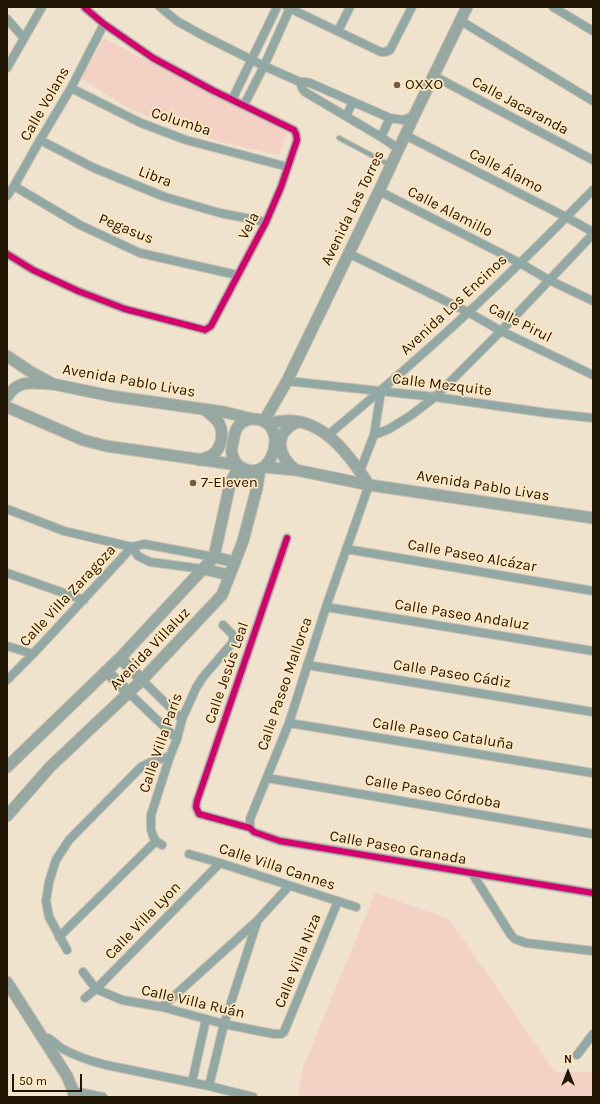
<!DOCTYPE html>
<html>
<head>
<meta charset="utf-8">
<style>
  body { margin:0 }
  #map { position:relative; width:600px; height:1104px; overflow:hidden; background:#efe3cd; font-family:Karla,sans-serif }
  canvas { display:block }
  .frame { position:absolute; inset:0; border:8px solid #211603; pointer-events:none }
  .north { position:absolute; left:548px; top:1052px; width:40px; height:40px; -webkit-text-stroke:3px #fee7be; paint-order:stroke; rotate:0deg; font-size:11px; font-weight:700; line-height:16px; text-align:center; color:#211603 }
  .north::after { content:''; display:block; margin:auto; width:14px; height:18px; background:#211603; clip-path:polygon(50% 0,100% 100%,50% 72%,0 100%) }
  .scale { position:absolute; left:12px; top:1074px; width:70px; height:18px; box-sizing:border-box; border:2px solid #211603; border-top:0; padding-left:5px; font-size:12px; line-height:14px; white-space:nowrap; color:#211603; -webkit-text-stroke:3px #fee7be; paint-order:stroke }
</style>
</head>
<body>
<div id="map">
<canvas width="600" height="1104"></canvas>
<div class="frame"></div>
<div class="north">N</div>
<div class="scale">50 m</div>
</div>
<script>
const ctx = document.querySelector('canvas').getContext('2d');
ctx.lineJoin = 'round';
function fillPath(path, color) { ctx.fillStyle = color; ctx.fill(path, 'evenodd'); }
function strokePath(path, color, width, dash) { ctx.strokeStyle = color; ctx.lineWidth = width; ctx.lineCap = dash ? 'butt' : 'round'; ctx.setLineDash(dash || []); ctx.stroke(path); }
function drawText(font, color, halo, rows, align = 'center') {
  ctx.font = font + ' Karla,sans-serif'; ctx.lineWidth = 3.5; ctx.setLineDash([]); ctx.textBaseline = 'middle'; ctx.strokeStyle = halo; ctx.fillStyle = color; for (const [text, x, y, turn = 0] of rows) {
    ctx.save(); ctx.translate(x, y); ctx.rotate((+turn || 0) * Math.PI / 180); ctx.textAlign = isNaN(turn) ? turn : align; if (halo) ctx.strokeText(text, 0, 0); ctx.fillText(text, 0, 0); ctx.restore();
  }
}
fillPath(new Path2D(`
  M104 38 287 133 279 155 221 142 131 110 81 78Z
  M375 893 449 919 555 1072H593V1097H298L303 1068Z`), '#f3d1c5');
const lane = new Path2D(`
  M339 138 390 165`);
const street = new Path2D(`
  M160 7 177 21 202 35 264 66 300 82H306L310 83 390 118 403 120 414 116
  M287 7 381 52H385L390 50 412 7
  M553 7 593 31
  M7 19 24 38
  M461 21 593 101
  M338 31 350 7
  M7 68 42 7
  M434 76 593 160
  M300 82 302 88 305 92 381 137 399 149
  M71 88 141 123 186 140 288 167
  M232 100 277 7
  M244 105 264 66 290 8
  M346 116 353 102
  M405 135 566 217 593 232
  M381 137 390 118
  M40 140 94 168 165 197 220 213 266 222
  M14 186 80 225 140 253 237 275
  M379 191 520 263 549 280 593 301
  M7 196 14 186 40 140 71 88 104 24
  M348 253 468 312 501 331 593 375
  M7 254 33 270 78 291 125 309 202 329 205 330 211 326 266 222 281 187 297 140 296 134 294 130 212 90 153 58 104 24 85 8
  M287 381 435 397 547 413 593 418
  M328 435C394 380 459 323 520 263 545 239 569 214 593 190
  M374 435 389 429 410 416 435 397 501 331 593 234
  M360 471 374 435 381 391
  M7 509 64 531 132 547 144 544 214 557
  M287 538 197 801 196 807 199 814 250 828 254 832 280 841 472 873 593 893
  M132 547 138 556 150 562 203 569
  M346 549 593 591
  M7 573 84 600
  M326 607 593 651
  M7 646 33 654
  M307 665 593 712
  M7 680 33 654 132 547
  M142 680 182 719
  M129 693 177 739
  M289 723 593 773
  M267 778 593 834
  M250 828V819L289 723 326 607 369 485
  M162 845 156 841 153 836 151 829V815L170 756 177 739 182 719 196 688 203 677 233 642V635L223 625
  M189 854 220 863 356 907
  M472 873 511 935 515 939 526 943 593 951
  M59 937 156 841
  M67 950 49 917 46 901 49 882 56 860 69 840 141 767 151 762 170 756
  M83 972 96 989 122 1000 162 1007 224 1024 274 1034H281L284 1032 338 901
  M85 998 96 989 220 863
  M162 1007 257 921 289 886
  M44 1040 48 1038C53 1041 57 1045 61 1048 75 1056 90 1061 106 1065L209 1086 253 1097
  M577 1055 593 1034
  M192 1082 206 1019
  M209 1086 224 1024 257 922
  M73 1091 103 1097`);
const secondary = new Path2D(`
  M7 356 31 372 53 384 111 396 224 412 253 419
  M7 397C18 379 32 383 51 384
  M7 407 83 440 106 446 238 465C268 488 288 435 265 422 254 416 241 419 236 430 234 434 234 438 233 442 232 446 231 450 232 454 233 459 235 462 238 465
  M264 421 287 381 379 191 414 116 467 7
  M268 424C273 423 278 421 283 421 323 417 350 456 369 485
  M199 460C202 459 206 458 209 457 221 451 225 435 219 423 216 418 210 414 205 410
  M264 467 296 470 369 485 593 518
  M296 470C277 456 273 432 298 422
  M230 484C240 475 249 476 257 488
  M214 557 235 562
  M203 569 230 575
  M120 658 142 680
  M106 671 129 693
  M7 767 120 658 214 557 230 484 239 466
  M7 816 50 767 142 680 222 595 243 541 257 488 260 469
  M7 982 67 1076 73 1091 74 1097`);
strokePath(lane, '#ccc1af', 6);
strokePath(street, '#ccc1af', 10);
strokePath(secondary, '#ccc1af', 13);
strokePath(lane, '#92a8a4', 4);
strokePath(street, '#92a8a4', 8);
strokePath(secondary, '#97a8a2', 11);
strokePath(new Path2D(`
  M7 254 33 270 78 291 125 309 202 329 205 330 211 326 266 222 281 187 297 140 296 134 294 130 212 90 153 58 104 24 85 8
  M287 538 197 801 196 807 199 814 250 828 254 832 280 841 472 873 593 893`), '#d6006c', 6);
for (const [x, y, r, color] of [
  [397,85,4,"#695e4a"],
  [193,483,4,"#695e4a"]
]) { const dot = new Path2D(); dot.arc(x, y, r, 0, 2 * Math.PI); ctx.fillStyle = color; ctx.fill(dot); strokePath(dot, '#fee7be', 1.5); }
drawText('15px', '#211603', '#fee7be', [
  ["OXXO",405,85],
  ["7-Eleven",201,483]
], 'left');
drawText('15px', '#211603', '#fee7be', [
  ["Calle Volans",45,104,-60],
  ["Calle Jacaranda",520,106,28],
  ["Columba",181,122,18],
  ["Calle Álamo",506,171,27],
  ["Libra",155,177,21],
  ["Avenida Las Torres",353,208,-64],
  ["Calle Alamillo",450,212,27],
  ["Vela",249,226,-63],
  ["Pegasus",126,229,22],
  ["Avenida Los Encinos",454,305,-43],
  ["Calle Pirul",520,323,27],
  ["Avenida Pablo Livas",129,381,10],
  ["Calle Mezquite",442,385,7],
  ["Avenida Pablo Livas",483,486,9],
  ["Calle Paseo Alcázar",472,556,10],
  ["Calle Villa Zaragoza",68,596,-47],
  ["Calle Paseo Andaluz",462,615,9],
  ["Avenida Villaluz",150,649,-46],
  ["Calle Jesús Leal",227,673,-71],
  ["Calle Paseo Cádiz",452,674,9],
  ["Calle Paseo Mallorca",285,684,-71],
  ["Calle Paseo Cataluña",443,734,9],
  ["Calle Villa París",161,743,-71],
  ["Calle Paseo Córdoba",433,792,10],
  ["Calle Paseo Granada",398,848,10],
  ["Calle Villa Cannes",277,867,18],
  ["Calle Villa Lyon",143,921,-46],
  ["Calle Villa Niza",298,961,-68],
  ["Calle Villa Ruán",193,1002,13]
]);
</script>
</body>
</html>
